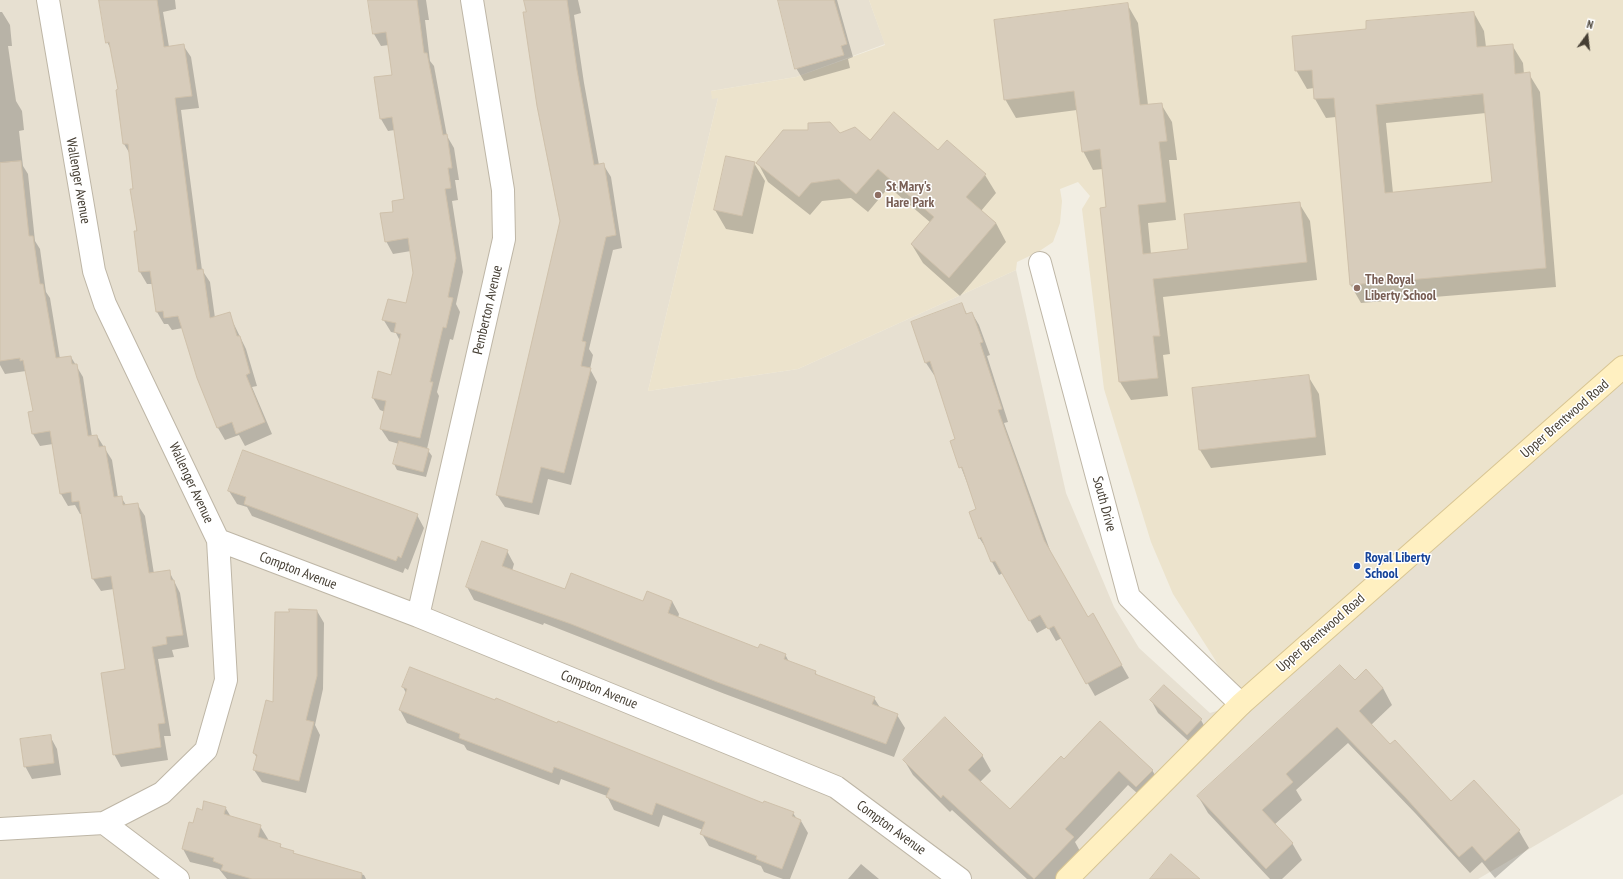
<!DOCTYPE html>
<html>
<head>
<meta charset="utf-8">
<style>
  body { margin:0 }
  #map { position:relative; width:1623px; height:879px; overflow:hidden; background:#f2eee3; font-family:"PT Sans Narrow",sans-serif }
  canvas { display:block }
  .north { position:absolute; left:1567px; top:16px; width:40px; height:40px; -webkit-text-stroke:3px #fff; paint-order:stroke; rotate:15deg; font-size:11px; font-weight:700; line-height:16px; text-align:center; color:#453e33 }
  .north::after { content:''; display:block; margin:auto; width:14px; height:18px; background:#453e33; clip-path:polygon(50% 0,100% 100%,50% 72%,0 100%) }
</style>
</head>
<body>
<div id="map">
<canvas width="1623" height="879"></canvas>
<div class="north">N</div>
</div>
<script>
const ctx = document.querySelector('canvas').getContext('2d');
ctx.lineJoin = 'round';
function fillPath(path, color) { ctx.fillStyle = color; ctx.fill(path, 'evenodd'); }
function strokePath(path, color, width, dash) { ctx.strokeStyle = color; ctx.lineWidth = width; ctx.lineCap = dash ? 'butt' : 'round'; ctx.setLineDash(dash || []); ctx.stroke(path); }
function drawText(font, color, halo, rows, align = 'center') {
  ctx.font = font + ' "PT Sans Narrow",sans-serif'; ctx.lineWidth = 3; ctx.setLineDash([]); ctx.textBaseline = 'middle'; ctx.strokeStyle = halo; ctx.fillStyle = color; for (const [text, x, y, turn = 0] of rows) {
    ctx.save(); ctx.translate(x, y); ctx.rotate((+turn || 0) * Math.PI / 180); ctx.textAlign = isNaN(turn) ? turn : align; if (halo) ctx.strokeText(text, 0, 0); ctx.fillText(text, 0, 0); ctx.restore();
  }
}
fillPath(new Path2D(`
  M0 0H869L885 44 796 77 711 91 718 98 648 391 798 369 1016 270 1066 493 1114 607 1139 648 1210 713 1241 704 1623 367V794L1478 879H0Z`), '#e7e0d1');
fillPath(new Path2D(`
  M869 0H1623V367L1241 704 1214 658 1173 594 1151 542 1104 389 1082 209 1090 196 1078 182 1060 189 1062 201 1060 223 1053 242 1038 252 1017 262 1016 270 798 369 648 391 718 98 712 99 711 91 796 77 885 45Z`), '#ece3cc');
fillPath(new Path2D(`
  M99 0H175L176 9 163 12 169 47 183 45 191 57 199 108 181 110 202 270 210 282 215 318 229 314 246 349 257 386 252 387 272 434 245 446 239 435 225 440 218 428 198 377 183 328 172 330 168 324H164L157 312 153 284H147L140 272 130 154 124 144 117 91 119 90 112 51 107 42Z
  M369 0H426L429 20H425L430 61 434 66 447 136 454 148 459 180H455L458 200 452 201 463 272 456 304 460 312 453 340 450 339 437 392 439 396 427 449 432 456 426 477 397 470 394 464 399 444 389 441 381 429 385 412 380 410 373 398 392 376 400 341 396 333 391 332 383 319 407 305 414 273 411 251 393 254 386 241 394 212 405 200 395 130 388 131 381 119 375 78 394 75 389 45 381 46 374 34Z
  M525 0H578L581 13 574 15 584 83 599 165 603 164 611 177 622 248 613 250 589 349 593 355 590 369 597 382 571 485 548 479 539 515 505 507 497 495 561 221Z
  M779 0H837L853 57 848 59 850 68 804 81 796 68Z
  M1127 4 1138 23 1148 105 1161 104 1172 122 1177 160H1169L1176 220 1148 223 1151 254 1189 250 1299 203 1310 221 1317 280 1163 297 1170 354 1163 355 1168 396 1131 400 1120 382 1103 169 1093 170 1083 151 1077 110 1016 118 1005 99Z
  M0 12H2L10 25 12 46H8L16 101 22 111 24 130 19 131 23 166 28 174 35 241 40 249 46 292 50 298 60 359 71 357 83 377 92 437 97 436 112 460 118 498 121 497 126 505 137 504 145 516 154 574 169 571 180 593 189 647 172 650 174 657 158 659 171 736H164L168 760 121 767 114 754 126 670 114 589 101 591 93 579 83 514H80L75 505 68 506 61 494 53 444 40 446 33 434 34 412 26 371 5 374 0 365Z
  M1474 13 1484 31 1486 47 1512 45 1523 63 1524 74H1529L1540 92 1556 287 1361 303 1350 284 1336 117 1326 118 1315 99 1314 88 1307 89 1296 70 1367 30ZM1486 113 1493 183 1393 193 1386 123Z
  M840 135 938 152 985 175 996 193 981 211 996 223 1006 242 960 296 923 263 912 245 931 223 889 187 868 212 851 198 822 201 810 215 768 182 758 163Z
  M754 163 765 181 753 234 726 229 715 210Z
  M962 305 967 314 972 313 979 325 990 355 987 356 1008 422 1004 423 1051 553 1087 618 1093 615 1129 678 1095 696 1062 638 1056 641 1048 627 1037 633 1003 573 999 575 992 562 987 550 980 539 970 513 978 510 951 442 957 440 935 374 934 375 926 363 912 323Z
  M1308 376 1319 394 1326 455 1211 468 1200 450Z
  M229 491 417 515 424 528 408 570 405 568 403 573 252 516 247 507 237 504Z
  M507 551 514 564 512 571 566 590 644 603 672 601 679 614 678 618 759 650 785 654 789 662 815 672 818 676 874 698 881 709 897 715 905 728 894 757 725 694 544 623 543 625 474 600 467 587Z
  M317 611 324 623 323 689 315 725 320 735 306 793 262 782 254 770 257 758 254 753 274 703Z
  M410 668 764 804 793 813 797 819 801 821 808 833 790 879H783L764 872 761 866 709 846 702 834 703 830 663 815 659 827 614 810 607 796 561 779 559 785 467 750 464 745 407 723 400 710 406 693 403 687Z
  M1366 670 1383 688 1392 705 1371 725 1390 745 1451 802 1474 781 1519 831 1529 848 1495 878 1482 862 1470 873 1416 814 1348 743 1296 790 1302 800 1274 825 1292 843 1302 860 1282 879H1270L1208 813 1198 796 1355 681Z
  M1151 700 1201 720 1208 733 1195 747 1158 713Z
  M50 736 57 749 61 775 32 779 25 766Z
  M982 755 991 771 980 782 1010 810 1064 760 1152 770 1161 785 1146 801 1128 785 1075 842 1081 853 1057 879H1027L952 810 950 812 913 775 904 760Z
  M225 807 231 817 260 826 268 839 267 841 280 845 283 850 364 875 366 879H227L219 869 190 862 183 849 202 811Z
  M861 864 879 879H848Z`), '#0003');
const building = new Path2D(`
  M99 0H157L164 47 184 44 192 96 175 98 197 270 203 269 210 318 230 312 237 336H240L250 373 246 375 265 422 236 434 232 422 217 428 197 378 178 316 164 318 163 311 156 312 150 271 139 272 134 231H137L130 189H133L128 144H123L116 90 118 89 109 42 106 43Z
  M368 0H417L424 53H427L443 135 447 134 452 168H448L451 188 445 189 456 258 448 297 453 298 446 328 443 327 430 382H433L420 438 380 429 386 401 372 398 378 371 391 375 401 334 394 332 396 323 382 320 388 299 406 303 413 273 408 238 385 242 380 213 393 212 392 201 404 199 392 117 380 119 374 77 392 75 386 32 373 34Z
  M524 0H567L577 70 594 165 604 163 616 235 606 237 582 341 586 342 581 366 591 368 564 473 541 467 532 503 496 495 560 221 537 106 523 12H526Z
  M778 0H834L847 44 841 46 844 55 795 69Z
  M1128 3 1140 105 1162 103 1167 141 1159 142 1166 202 1138 205 1143 254 1188 249 1184 214 1300 202 1307 262 1153 279 1160 336H1153L1158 378 1119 382 1100 208 1106 207 1100 149 1082 152 1074 91 1004 100 994 20Z
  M1474 12 1477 47 1513 44 1515 74 1530 72 1546 268 1350 285 1334 98 1314 99 1312 70 1295 71 1292 36 1366 29V21ZM1483 94 1492 182 1385 193 1376 105Z
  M894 112 938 150 947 140 986 174 966 197 996 223 949 278 911 244 934 217 878 169 856 194 839 179 811 183 799 197 756 163 783 130H808V123L830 122 840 133 855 127 870 140Z
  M726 156 755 162 742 216 714 210Z
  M21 161 29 236H33L40 284H43L56 358 71 356 72 364H77L88 436 97 435 99 447 105 446 114 497 122 496 123 505 138 503 149 573 170 570 171 580H174L183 635 166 637 167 644 152 647 165 723 158 724 161 747 113 755 101 673 125 669 111 576 92 579 79 501 72 502 71 492 60 494 50 431 32 434 28 412 33 411 23 360 20 361V358L0 361V163Z
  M962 303 966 314 972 312 983 342 980 343 1002 409 998 410 1044 540 1088 617 1093 613 1122 665 1086 684 1054 626 1048 629 1040 615 1029 621 995 561 991 562 981 537 979 539 969 512 976 509 962 467 959 468 950 441 955 439 930 361 925 363 911 322Z
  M1309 375 1316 437 1199 450 1192 388Z
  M399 441 429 449 423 472 393 464Z
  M243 450 418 514 401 558 398 556 396 561 244 504 246 497 228 491Z
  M482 541 508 550 502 566 565 589 571 573 643 601 647 591 672 601 668 613 758 648 760 644 786 654 784 659 816 671 815 674 875 697 872 704 898 714 886 744 717 682 571 624 466 587Z
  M289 609 317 610V676L306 720 314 722 299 781 253 770 257 755 253 753 266 700 273 702 275 612H289Z
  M1340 665 1355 680 1366 669 1383 688 1359 711 1390 744 1395 740 1451 801 1474 780 1520 830 1485 861 1472 846 1459 857 1405 797 1337 727 1286 774 1293 782 1262 810 1293 843 1266 869 1197 796Z
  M410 667 495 700 496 698 557 723 558 721 763 803 764 801 794 812 792 816 801 820 782 869 756 859 757 856 700 834 705 822 656 803 652 815 606 797 610 788 554 767 552 773 459 738 460 734 399 710 407 689 402 687Z
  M1164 685 1202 719 1187 735 1150 700Z
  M945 717 983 755 968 770 1010 809 1061 756 1064 759 1100 721 1153 770 1136 787 1119 771 1065 829 1074 837 1034 879 943 795 941 798 903 760Z
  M51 735 54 763 24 767 20 739Z
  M204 801 226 807 224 814 261 825 258 837 281 844 280 847 294 851 293 853 362 873 361 879H252L221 870 223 865 213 861 214 858 182 849 189 822 193 823 197 808 202 810Z
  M1171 854 1200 879H1150Z`);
fillPath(building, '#d7ccbb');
strokePath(building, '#cfc1ab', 1);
const street = new Path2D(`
  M1040 263 1129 597 1241 704
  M218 540 418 616 836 787 960 879
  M418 616 504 239 503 190 472 0
  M104 823 178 879
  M0 829 104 823 162 793 206 750 226 680 218 540 105 304 94 271 48 0`);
const secondary = new Path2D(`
  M1067 879 1241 704 1623 367`);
strokePath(street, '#beb6a6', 24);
strokePath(secondary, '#d8c593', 24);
strokePath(street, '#fff', 22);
strokePath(secondary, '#fff0c1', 22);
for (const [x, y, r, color] of [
  [878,195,4,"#8d6e63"],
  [1357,288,4,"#8d6e63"],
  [1357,566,4,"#1a4fb4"]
]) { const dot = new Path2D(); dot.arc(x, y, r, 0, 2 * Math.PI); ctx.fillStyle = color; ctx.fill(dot); strokePath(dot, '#fff', 1.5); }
drawText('14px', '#453e33', '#fff', [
  ["Wallenger Avenue",78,181,80],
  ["Pemberton Avenue",488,310,-77],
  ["Upper Brentwood Road",1565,419,-41],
  ["Wallenger Avenue",191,483,65],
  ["South Drive",1104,504,75],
  ["Compton Avenue",298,571,21],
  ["Upper Brentwood Road",1321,633,-41],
  ["Compton Avenue",599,690,22],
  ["Compton Avenue",891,828,36]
]);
drawText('bold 14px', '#785e54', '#fff', [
  ["St Mary's",886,187],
  ["Hare Park",886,203],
  ["The Royal",1365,280],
  ["Liberty School",1365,296]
], 'left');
drawText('bold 14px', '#164399', '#fff', [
  ["Royal Liberty",1365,558],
  ["School",1365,574]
], 'left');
</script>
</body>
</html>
